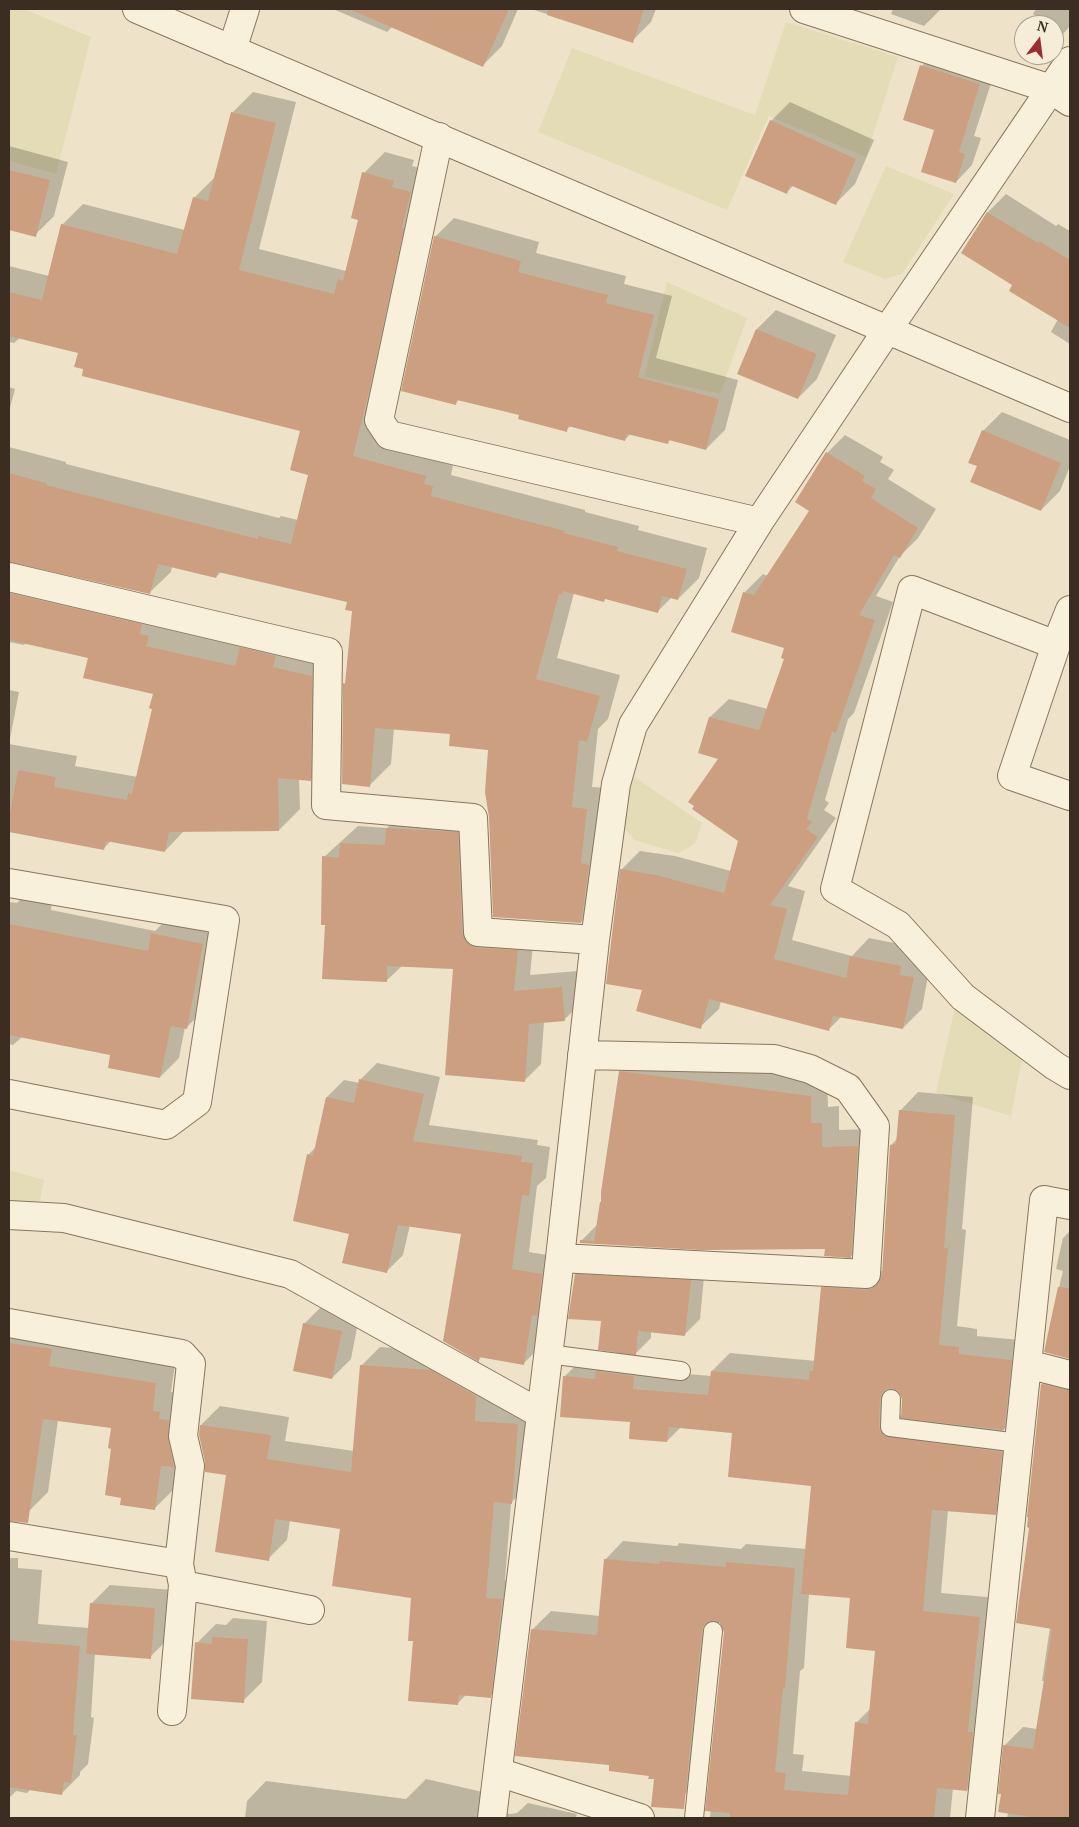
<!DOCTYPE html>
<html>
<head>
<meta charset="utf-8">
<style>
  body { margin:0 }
  #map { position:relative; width:1079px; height:1827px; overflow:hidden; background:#eee3c8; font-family:"PT Serif",serif }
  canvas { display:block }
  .frame { position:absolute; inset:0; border:10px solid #3b2d21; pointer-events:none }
  .north { position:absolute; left:1014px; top:15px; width:50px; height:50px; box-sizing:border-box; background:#f5edd8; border:1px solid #aba08f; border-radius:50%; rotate:15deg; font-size:14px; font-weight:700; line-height:20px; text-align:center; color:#3b2d21 }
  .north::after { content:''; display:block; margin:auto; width:18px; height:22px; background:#982e2f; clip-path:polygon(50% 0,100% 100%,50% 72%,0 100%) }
</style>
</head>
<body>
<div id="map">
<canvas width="1079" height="1827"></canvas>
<div class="frame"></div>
<div class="north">N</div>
</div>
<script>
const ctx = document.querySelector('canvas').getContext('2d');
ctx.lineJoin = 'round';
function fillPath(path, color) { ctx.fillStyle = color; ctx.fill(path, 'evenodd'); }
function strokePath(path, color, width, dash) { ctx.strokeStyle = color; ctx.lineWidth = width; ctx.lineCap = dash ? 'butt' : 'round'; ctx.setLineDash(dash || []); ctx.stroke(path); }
fillPath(new Path2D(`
  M12 9H24L91 37 56 174 9 161V11Z
  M786 22 898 57 866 157 769 116 727 210 538 132 572 48 755 115Z
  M886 166 954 194 902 274 885 279 843 262Z
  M667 282 747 318 720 394 644 377Z
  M633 776 702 823 695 844 678 853 634 840 621 824Z
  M955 1007 1022 1059 1011 1116 936 1093Z
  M9 1170 44 1180 40 1201 31 1205 9 1203Z`), '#e4dcb6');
fillPath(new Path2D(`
  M333 9H518L502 46 483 65 393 26 387 32Z
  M531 9H656L651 22 632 41Z
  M893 9H941L924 26 891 14Z
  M1036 9H1070V26L1063 34 1054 28V25H1050L1033 14Z
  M938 49 996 68 974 136 981 138 972 165 956 182 936 130 922 66Z
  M253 92 296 102 259 249 346 271 359 219 364 173 385 152 414 160 412 166 431 171 373 436 446 455 444 463 453 465 451 475 585 510V512L639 526 638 530 707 548 699 578 678 599 672 597 657 612 606 598 604 600 574 593 557 658 620 675 608 719 598 729 592 787 607 788 602 901 581 922 489 749 452 732 394 728 391 764 370 785 344 684 347 681 354 610 348 602 222 571 216 577 172 566 171 572 149 593 15 561 19 567 333 655 331 759 310 780 299 779 300 809 279 830 184 831 165 851 111 841 103 849 9 830V690L19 692 9 744 77 756 75 766 138 777 153 708 154 693 89 657 26 643 24 645 9 642V447L66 462V464L279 518 281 516 298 520 309 474 302 430 85 368 79 352 21 337 14 343 9 342V266L49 276 62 225 83 204 185 230 194 198 216 176 232 113Z
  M790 102 874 140 855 184 836 203 794 185 786 193 771 121Z
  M9 146 68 162 54 216 35 235 9 228Z
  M1006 194 1056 226 1058 224 1070 231V344L1051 332 1058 319 1014 284 988 212Z
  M454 218 539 242 536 253 626 276 624 284 672 296 656 358 738 380 725 430 706 449 671 439 668 442 631 433 625 440 571 426 566 430 521 414 459 400 455 403 435 237Z
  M776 310 836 335 817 379 798 398 739 373 757 329Z
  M9 387 15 389 9 412Z
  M1002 412 1070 440V466L1060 491 1041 510 978 465 983 431Z
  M845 435 883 457 880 462 894 470 888 479 936 509 918 538 900 556 876 596 893 602 854 713 848 719 825 800 829 803 824 810 836 818 788 886 805 891 792 940 852 956 869 938 919 948 931 959 922 1009 903 1028 842 1016 828 1030 721 1001 719 1009 700 1027 643 989 621 870 640 851 675 856 731 871 739 840 720 759 700 752 710 717 729 699 768 709 786 658 785 647 744 593 763 574 768 576 811 510 827 453Z
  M404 812 474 816 479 915 534 934 530 975 578 971 581 1003 564 1020 544 1022 541 1064 524 1081 455 967 402 966 386 981 326 924 324 857 358 826 387 828Z
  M24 896 52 901 51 910 155 931 171 915 221 926 205 1009 186 1028 185 1027 179 1058 160 1077 112 1054 22 1037 13 1045 9 1044V902L17 903Z
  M638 1055 827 1079 828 1107 839 1106V1130L875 1129 868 1239 851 1256 826 1248 581 1241 598 1224 620 1072Z
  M377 1063 440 1077 429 1125 538 1140 537 1145 550 1147 546 1178 537 1186 529 1252 559 1257 540 1347 523 1364 482 1356 479 1360 462 1232 410 1225 403 1255 386 1272 351 1233 308 1155 316 1147 327 1097 344 1080 360 1083V1080Z
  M918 1092 973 1097 962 1229 966 1230 957 1326 977 1329V1336L1030 1341 1023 1411 1002 1431 1020 1433 1014 1495 995 1513 948 1510 941 1593 998 1598 985 1771 967 1790 953 1788 950 1818H710L725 1632 724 1626 719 1622 704 1775 685 1794 650 1774 611 1764 532 1630 551 1611 600 1616 605 1560 623 1541 677 1546 679 1543 741 1549 746 1544 807 1549 812 1485 734 1432 681 1427 667 1441 632 1421 564 1377 583 1358 608 1361 617 1351 576 1275 591 1260 705 1266 700 1319 685 1334 651 1331V1338L634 1355 652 1357 651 1371 711 1376 712 1371 730 1353 816 1361 823 1288 841 1269 883 1271 891 1145 897 1139 900 1111ZM898 1390 902 1394V1418L897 1408ZM809 1593 851 1597 876 1650 871 1708 856 1723 851 1776 802 1771 804 1755 793 1754 800 1671 804 1668Z
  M1070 1231V1330L1050 1325 1063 1271 1056 1269 1063 1238Z
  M323 1305 360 1312 351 1359 332 1378 304 1324Z
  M24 1324 175 1364 171 1392 178 1393 177 1462 173 1490 154 1509 123 1496 113 1448 112 1427 58 1420 48 1492 29 1511 9 1508V1339Z
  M380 1347 450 1352 537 1406 530 1483 511 1503 505 1580 520 1581 509 1677 490 1696 467 1694 458 1703 415 1640 412 1597 341 1528 290 1520 287 1540 268 1559 228 1474 201 1425 220 1406 289 1417 285 1441 354 1451 361 1366Z
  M1060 1366 1070 1368V1818H1007L1008 1813 1003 1793 1004 1746 1023 1727 1037 1729 1045 1681H1042L1050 1627 1030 1527 1042 1384Z
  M9 1548H10V1558H18V1568L42 1570 38 1624 89 1628 91 1604 110 1585 173 1590 169 1638 150 1657 95 1653 91 1717 94 1718 88 1764 80 1772V1775L62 1793 31 1789 27 1793 16 1791 9 1798Z
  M233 1618 267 1621 262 1682 243 1701 197 1643 216 1624 226 1625Z
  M426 1779 496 1795 502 1812 510 1814 517 1813 528 1803 577 1814 576 1817 581 1818H245L247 1801 266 1781 406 1799Z`), '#0003');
fillPath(new Path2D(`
  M349 9H509L483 67Z
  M548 9H644L633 43 547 15Z
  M920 65 980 84 959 152 965 154 956 183 921 172 934 130 903 120Z
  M231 112 276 123 239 270 334 294 338 279 343 281 358 220 351 218 362 172 394 181 392 187 411 192 402 228H404L370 387 353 456 426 476 424 484 433 486 431 496 565 531 564 533 618 547 617 551 687 569 678 600 662 596 658 613 605 599 604 602 563 591 562 595 559 594 536 679 600 696 587 742 579 740 572 807 587 809 581 863 589 865 581 923 493 917 489 817 485 792 488 750 449 746 450 734 375 728 370 787 342 784 343 683 345 684 352 611 345 610 347 602 218 572 216 578 158 564 150 594 9 562V473L46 483V485L258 539V536L291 544 308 475 290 470 300 431 82 376 83 369 74 367 78 353 9 336V292L42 300 61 224 177 254 193 197 208 201Z
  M770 120 856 159 836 205 790 185 787 194 745 176Z
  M9 170 50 180 36 237 9 230Z
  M987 212 1038 243 1039 241 1070 260V328L1009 291 1012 285 961 253Z
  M434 236 521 261 518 272 608 295 606 303 654 315 638 377 719 399 706 450 669 440 668 444 627 434 625 441 568 426 567 432 518 419 519 415 457 400 456 405 401 391Z
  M756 329 817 354 798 399 737 374Z
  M982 430 1061 463 1041 511 970 482 977 466 968 463Z
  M826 452 865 476 862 481 876 489 871 498 918 528 900 558 894 555 859 615 875 620 836 733 832 731 807 819 812 822 806 829 818 837 770 905 787 909 774 959 846 978 850 956 901 966 900 975 914 977 903 1029 833 1016 829 1031 709 999 701 1029 636 1011 642 990 606 984 620 869 656 875 724 893 738 841 692 809 694 806 688 802 718 759 698 753 709 717 759 730 784 659 781 658 784 648 731 632 743 592 754 595 809 511 795 502Z
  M9 593 142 624 140 634 149 636 146 646 235 666 240 647 276 656 273 667 312 676 311 781 278 778 279 831 169 832 165 852 106 841 104 850 9 832V819L18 770 56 777 54 787 127 800 128 793 132 794 152 709 149 708 153 694 83 678 88 658 9 640Z
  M386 828 458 832 462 933 465 940 470 945 477 948 518 950 514 991 562 987 565 1021 529 1024 525 1082 445 1075 453 969 387 966V982L322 979 325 925H321L322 856 339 858 340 843 385 845Z
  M9 924 148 951 151 933 203 944 187 1029 171 1026 160 1078 108 1068 110 1055 9 1035Z
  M619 1071 811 1096V1123H822V1147L858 1146 851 1258 824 1256 825 1249 700 1250 580 1243V1240L594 1241 600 1202H601V1192Z
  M359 1079 424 1094 413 1141 522 1156 521 1162 533 1163 529 1196 522 1195 512 1269 542 1274 537 1316 532 1315 524 1365 479 1357V1362L443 1341 461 1234 398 1225 387 1273 342 1263 349 1234 293 1221 307 1154 313 1156 326 1097 354 1103Z
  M899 1110 955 1115 944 1248H948L939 1345 959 1347V1354L1012 1360 1004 1430 901 1418 902 1399 897 1390 892 1388 886 1389 882 1393 880 1399 879 1427 884 1436 1002 1452 996 1515 932 1510 923 1611 980 1617 968 1732H973L967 1791 937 1788 934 1818H730V1813L705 1811 724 1632 720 1623 714 1620 705 1624 702 1630 684 1809 651 1807 654 1779H648L649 1776 609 1771V1765L515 1756 531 1629 597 1635 604 1559 659 1564 660 1561 726 1567V1562L795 1568 785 1688H783L775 1772 786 1773 784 1790 848 1795 855 1722 868 1724 875 1651 846 1648 850 1598 801 1594 811 1486 728 1477 732 1433 669 1427 667 1442 629 1439 630 1422 560 1417 563 1376 595 1379 596 1371 634 1376 633 1389 708 1395 711 1371 809 1380 810 1371H813L821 1287 866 1290 873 1288 879 1282 882 1275 890 1145 896 1144Z
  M575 1274 691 1280 685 1336 638 1331 636 1355 598 1350 601 1321 568 1319Z
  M1058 1287 1070 1288V1359L1044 1352Z
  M303 1323 342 1331 332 1379 293 1371Z
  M9 1343 52 1349 49 1366 156 1383 153 1411 160 1412 159 1419 169 1420 168 1439 174 1467 161 1466 155 1510 120 1505 121 1498 105 1495 111 1449 108 1448 111 1428 43 1419 28 1523 9 1521Z
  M360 1365 431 1370 476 1396 475 1421 518 1424 512 1504 494 1502 486 1598 502 1599 491 1698 459 1695 458 1705 408 1701 413 1641H408L411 1598 332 1586 340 1529 275 1519 269 1561 215 1552 226 1475 205 1472V1462L199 1435 200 1425 271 1435 267 1459 351 1472Z
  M1041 1384 1070 1390V1818H1038L998 1812 1001 1794H998L1003 1745 1033 1749 1052 1629 1016 1623 1029 1528 1027 1527 1028 1517H1027Z
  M90 1603 155 1608 151 1659 86 1654Z
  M212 1637 248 1639 244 1703 191 1699 195 1642 212 1644Z
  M9 1640 80 1646 73 1735H77L71 1783 64 1782 62 1795 9 1787Z`), '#cb9f7f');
const service = new Path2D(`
  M548 1354 681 1371
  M891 1399 890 1427 1019 1443
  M694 1818 713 1631`);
const minor = new Path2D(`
  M804 9 1051 89 1070 102
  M232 50 245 9
  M439 137 379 420 389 435 759 522
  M9 577 328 652 326 805 473 818 478 932 595 940
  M1070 610 1056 645 1012 776 1070 796
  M1056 645 912 590 835 889 898 925 963 997 1055 1066 1070 1075
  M9 883 225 920 197 1102 166 1125 9 1094
  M9 1215 64 1218 290 1274 541 1414
  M560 1258 866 1274 875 1126 848 1088 810 1069 774 1059 582 1055
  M9 1323 182 1354 191 1364 183 1436 190 1466 179 1564 183 1585 172 1711
  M1027 1364 1070 1375
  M9 1536 179 1564
  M183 1585 310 1610
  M492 1818 560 1258 595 940 616 784 633 725 759 522 888 329 1070 61
  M980 1818 1044 1200 1070 1205`);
const tertiary = new Path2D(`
  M137 9 1070 408
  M498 1772 640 1818`);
strokePath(service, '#8a755d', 20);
strokePath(minor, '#8a755d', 30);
strokePath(tertiary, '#8a755d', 30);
strokePath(service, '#f9f0dc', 18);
strokePath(minor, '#f9f0dc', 28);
strokePath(tertiary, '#f9f0dc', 28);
</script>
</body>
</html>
